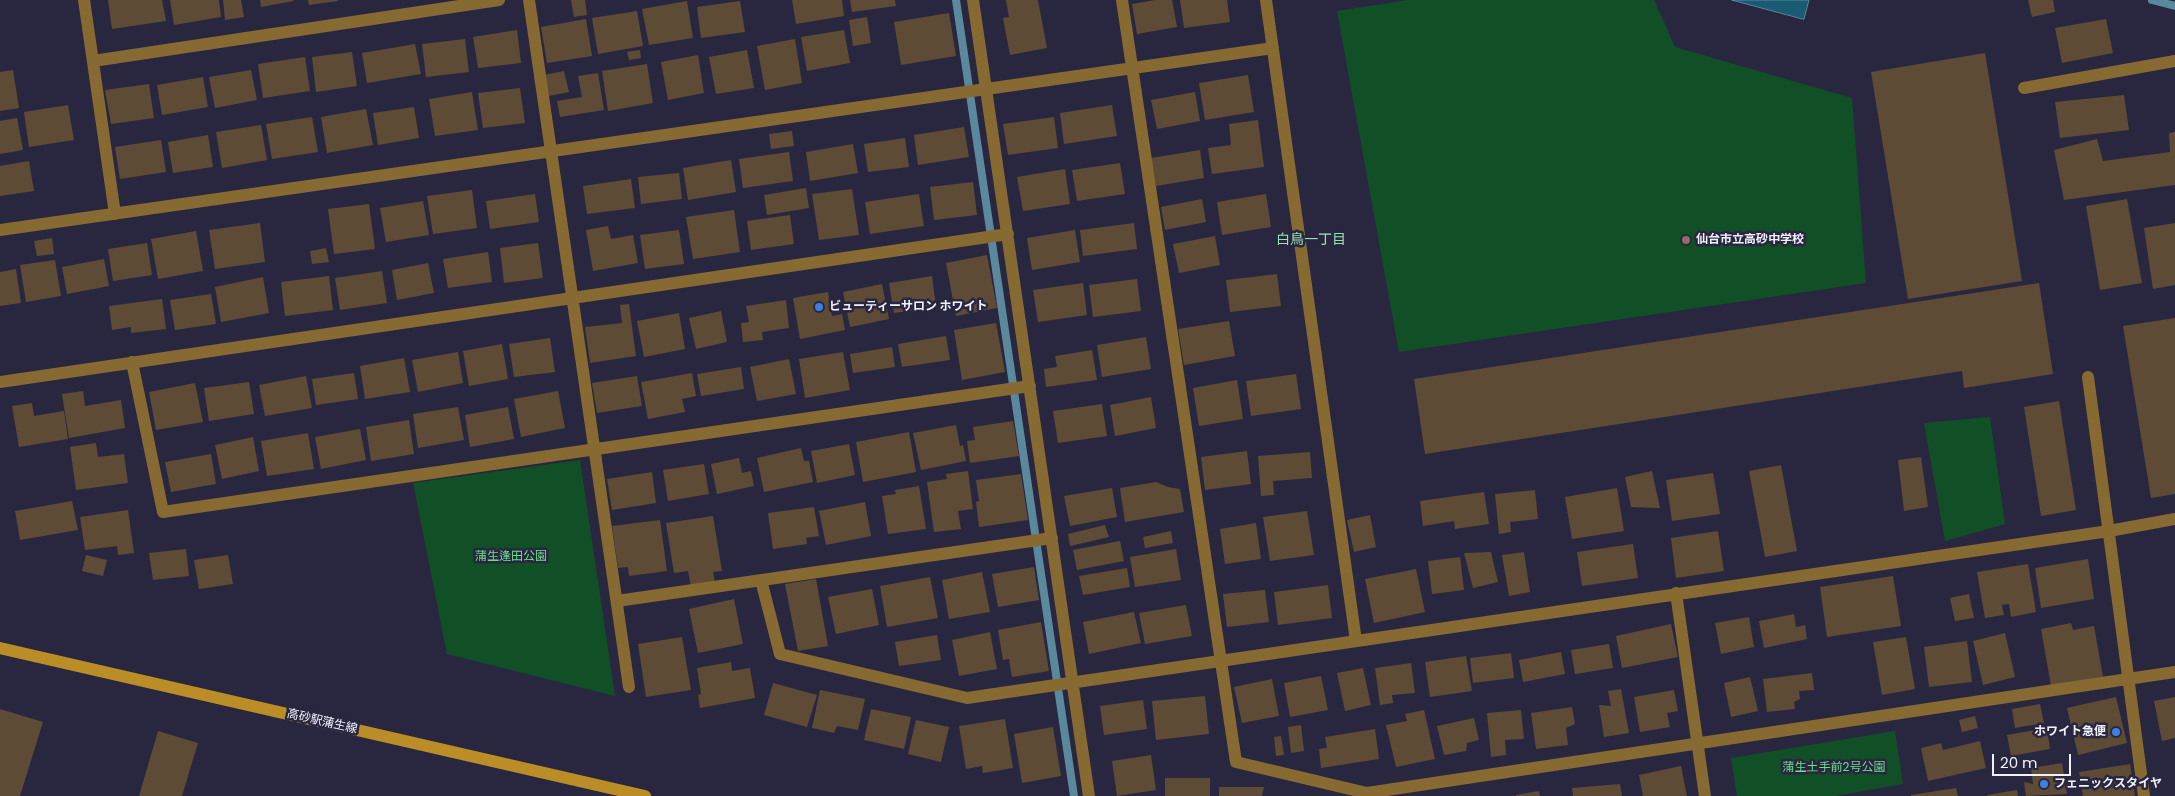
<!DOCTYPE html>
<html>
<head>
<meta charset="utf-8">
<style>
  body { margin:0 }
  #map { position:relative; width:2175px; height:796px; overflow:hidden; background:#29273f; font-family:Poppins,sans-serif }
  canvas { display:block }
  .scale { position:absolute; left:1992px; top:754px; width:79px; height:22px; box-sizing:border-box; border:2px solid #f0f0fd; border-top:0; padding-left:6px; font-size:15px; line-height:18px; white-space:nowrap; color:#f0f0fd; -webkit-text-stroke:4px #29273f; paint-order:stroke }
</style>
</head>
<body>
<div id="map">
<canvas width="2175" height="796"></canvas>
<div class="scale">20 m</div>
</div>
<script>
const ctx = document.querySelector('canvas').getContext('2d');
ctx.lineJoin = 'round';
function fillPath(path, color) { ctx.fillStyle = color; ctx.fill(path, 'evenodd'); }
function strokePath(path, color, width, dash) { ctx.strokeStyle = color; ctx.lineWidth = width; ctx.lineCap = dash ? 'butt' : 'round'; ctx.setLineDash(dash || []); ctx.stroke(path); }
function drawText(font, color, halo, rows, align = 'center') {
  ctx.font = font + ' Poppins,"Noto Sans JP",sans-serif'; ctx.lineWidth = 5; ctx.setLineDash([]); ctx.textBaseline = 'middle'; ctx.strokeStyle = halo; ctx.fillStyle = color; for (const [text, x, y, turn = 0] of rows) {
    ctx.save(); ctx.translate(x, y); ctx.rotate((+turn || 0) * Math.PI / 180); ctx.textAlign = isNaN(turn) ? turn : align; if (halo) ctx.strokeText(text, 0, 0); ctx.fillText(text, 0, 0); ctx.restore();
  }
}
fillPath(new Path2D(`
  M1408 0H1654L1675 47 1852 98 1866 283 1399 352 1337 11Z
  M1990 417 2005 524 1945 541 1924 423Z
  M580 460 615 696 447 654 413 483Z
  M1895 731 1903 784 1836 796H1737L1731 758Z`), '#115027');
const water = new Path2D(`
  M1732 0H1809L1804 19Z`);
fillPath(water, '#195b72');
strokePath(water, '#5a889c', 1);
strokePath(new Path2D(`
  M956 0 1074 796
  M2152 0 2175 6`), '#5a889c', 8);
fillPath(new Path2D(`
  M108 0H162L166 21 112 29Z
  M170 0H219L221 17 174 25Z
  M223 0H241L244 17 225 20Z
  M260 0H293V1L261 7Z
  M308 0H338V1L309 5Z
  M571 0H585L587 15 574 17Z
  M792 0H842L844 16 796 24Z
  M850 0H895L896 6 852 12Z
  M1006 0H1038L1047 48 1010 55 1003 18 1009 17Z
  M1155 0H1172L1177 27 1137 34 1132 4Z
  M1180 0H1227L1230 22 1184 28Z
  M2028 0H2053L2055 12 2032 17Z
  M687 1 693 38 649 45 642 9Z
  M740 1 745 32 701 38 697 7Z
  M637 11 643 46 598 54 592 18Z
  M949 13 956 56 901 65 894 22Z
  M867 17 871 43 853 46 849 20Z
  M586 19 592 56 547 63 541 27Z
  M2106 19 2113 53 2062 63 2055 28Z
  M517 30 521 63 478 68 473 37Z
  M844 30 850 63 807 71 801 37Z
  M465 39 469 72 426 77 422 44Z
  M795 39 802 83 765 90 757 46Z
  M415 44 421 74 367 83 362 53Z
  M640 50 641 58 629 60 627 52Z
  M747 50 754 88 716 94 709 57Z
  M352 52 357 86 316 92 312 57Z
  M1985 53 2022 281 1908 299 1871 72Z
  M698 55 704 93 668 100 661 62Z
  M305 57 310 91 263 98 258 64Z
  M647 64 653 103 608 111 602 71Z
  M13 70 19 108 0 111V72Z
  M251 70 257 100 215 108 209 77Z
  M564 71 569 92 549 96 544 75Z
  M598 73 604 110 560 117 557 101 582 97 578 76Z
  M1248 75 1254 112 1205 120 1199 83Z
  M203 77 208 107 162 115 157 85Z
  M149 84 154 118 111 124 105 90Z
  M520 88 525 123 483 128 478 93Z
  M472 92 478 130 435 136 429 99Z
  M1195 92 1200 121 1157 129 1151 100Z
  M2124 95 2129 130 2060 138 2055 102Z
  M68 105 74 140 29 147 24 112Z
  M1112 105 1117 136 1064 144 1060 113Z
  M414 107 419 138 378 145 373 113Z
  M366 109 373 145 327 153 321 117Z
  M312 117 318 152 272 159 266 124Z
  M1054 117 1058 148 1008 155 1003 124Z
  M17 118 23 150 0 154V121Z
  M1258 120 1264 167 1212 174 1208 148 1231 145 1229 124Z
  M261 125 267 160 222 168 216 132Z
  M964 127 969 157 918 165 914 135Z
  M792 131 794 146 771 149 769 134Z
  M2175 132V185L2064 200 2054 150 2097 139 2103 161 2170 152 2169 133Z
  M208 135 213 167 173 173 168 142Z
  M905 138 909 167 868 172 864 144Z
  M161 140 166 172 120 179 115 147Z
  M853 144 858 173 810 181 806 152Z
  M1200 150 1204 178 1156 186 1151 158Z
  M789 152 793 181 743 188 739 159Z
  M731 160 736 192 688 200 683 168Z
  M29 161 34 191 0 196V166Z
  M1120 163 1125 194 1077 201 1072 170Z
  M1065 169 1070 204 1023 211 1017 177Z
  M679 173 682 199 641 204 638 177Z
  M631 179 635 208 587 214 583 186Z
  M973 182 977 215 934 220 930 187Z
  M806 188 809 208 767 215 764 195Z
  M852 189 859 235 819 240 812 194Z
  M472 190 477 228 433 234 427 196Z
  M535 194 539 222 490 229 486 201Z
  M919 194 924 226 870 234 865 202Z
  M1266 194 1271 227 1222 235 1217 202Z
  M1202 199 1206 222 1165 230 1161 207Z
  M2127 199 2142 283 2100 290 2086 206Z
  M423 201 429 235 386 242 380 208Z
  M369 204 375 249 334 254 328 209Z
  M734 210 740 252 693 259 686 217Z
  M790 215 794 244 751 250 747 221Z
  M260 223 265 262 215 269 209 230Z
  M1134 223 1137 249 1083 256 1080 230Z
  M2175 223V285L2153 289 2144 228Z
  M608 226 611 239 633 235 638 263 593 271 586 230Z
  M679 230 684 264 645 269 640 235Z
  M1075 230 1080 262 1032 270 1027 238Z
  M196 231 203 271 158 279 151 239Z
  M1215 236 1220 265 1179 273 1173 244Z
  M52 238 54 254 37 256 34 241Z
  M147 243 152 275 113 281 108 249Z
  M538 243 543 278 504 283 500 248Z
  M326 248 329 262 312 264 310 251Z
  M488 252 492 282 448 288 443 259Z
  M987 255 997 308 956 316 946 263Z
  M104 259 109 286 67 294 62 267Z
  M55 260 61 296 26 302 20 265Z
  M428 263 434 293 397 300 392 270Z
  M16 269 21 303 0 306V272Z
  M382 271 387 303 340 310 335 278Z
  M1277 274 1281 306 1230 312 1226 280Z
  M329 276 333 310 285 316 281 282Z
  M932 276 936 307 894 313 889 283Z
  M263 277 269 313 221 322 215 287Z
  M1137 279 1141 311 1093 317 1089 285Z
  M1083 283 1087 315 1038 322 1033 290Z
  M2039 283 2053 374 1964 388 1962 371 1425 454 1414 379Z
  M882 284 889 319 850 327 843 292Z
  M828 292 832 316 842 314 845 330 800 339 793 298Z
  M211 294 216 324 175 330 170 300Z
  M162 299 166 329 131 333V327L112 330 109 306Z
  M786 300 789 328 762 332 763 340 743 342 741 323 749 322 746 306Z
  M629 304 636 356 590 363 585 327 622 323 620 305Z
  M721 311 727 342 696 349 689 318Z
  M679 313 685 349 644 357 637 321Z
  M2175 318V494L2151 498 2123 326Z
  M1229 321 1235 356 1184 365 1178 329Z
  M996 323 1005 372 962 380 954 330Z
  M946 336 950 360 902 367 898 344Z
  M1146 337 1151 369 1102 377 1097 345Z
  M550 338 555 372 514 377 509 344Z
  M502 344 508 379 469 386 463 351Z
  M892 347 895 367 853 373 850 354Z
  M1092 350 1097 380 1046 387 1044 369 1057 367 1055 356Z
  M458 352 463 383 418 392 412 360Z
  M843 352 850 390 805 398 799 359Z
  M404 358 410 392 365 399 360 366Z
  M789 359 796 394 757 401 750 367Z
  M741 367 744 389 701 396 697 374Z
  M354 373 358 399 316 405 312 379Z
  M692 373 696 396 682 399 685 412 648 419 641 382Z
  M1296 374 1301 409 1251 416 1246 381Z
  M306 376 312 408 265 416 259 385Z
  M637 376 642 406 597 413 592 383Z
  M1237 380 1243 419 1199 426 1193 388Z
  M249 382 254 414 209 421 204 388Z
  M195 383 203 422 156 430 149 392Z
  M83 391 85 406 121 400 125 428 69 438 62 394Z
  M558 391 565 428 521 437 514 399Z
  M1151 397 1156 428 1115 436 1110 405Z
  M2059 401 2076 510 2041 516 2024 407Z
  M32 403 34 416 64 411 68 439 19 447 12 406Z
  M1102 404 1107 436 1058 443 1053 411Z
  M458 407 464 440 418 448 413 414Z
  M508 407 514 439 470 447 465 415Z
  M409 420 414 454 371 461 366 427Z
  M1013 421 1019 456 970 463 967 441 975 440 973 427Z
  M956 425 960 446 963 445 966 461 921 470 913 433Z
  M360 429 366 460 321 469 315 437Z
  M909 432 916 472 863 482 856 442Z
  M308 433 314 469 267 476 261 441Z
  M253 437 259 471 222 479 215 445Z
  M96 443 98 457 124 454 128 483 76 490 70 447Z
  M849 444 855 475 817 483 811 451Z
  M801 448 804 461H809L813 482 764 492 757 458Z
  M1247 451 1251 484 1205 490 1201 457Z
  M1310 452 1312 478 1273 481 1274 495 1261 496 1258 456Z
  M211 454 216 484 171 492 165 462Z
  M1921 457 1928 507 1904 511 1898 460Z
  M739 458 742 473 751 471 754 486 717 494 711 464Z
  M704 464 709 494 668 501 663 470Z
  M1781 465 1797 551 1765 557 1749 471Z
  M968 471 973 509 958 511 961 529 934 532 927 482 947 479 946 474Z
  M1652 471 1660 508 1631 507 1625 477Z
  M652 472 656 503 612 510 607 479Z
  M1713 473 1720 514 1672 521 1666 480Z
  M1021 474 1028 520 979 527 976 502 979 501 976 480Z
  M1156 482 1168 487 1180 489 1184 512 1125 522 1120 488Z
  M919 486 926 529 888 534 882 496 896 494 895 490Z
  M1112 488 1117 517 1070 526 1064 496Z
  M1617 488 1624 531 1572 539 1565 497Z
  M1535 490 1538 519 1510 522 1511 532 1499 534 1495 494Z
  M1484 492 1489 524 1455 529 1454 521 1423 526 1420 501Z
  M72 501 78 530 20 540 15 511Z
  M865 502 871 536 826 545 819 511Z
  M814 507 819 536 806 538 807 544 773 549 768 513Z
  M128 510 134 553 118 555 117 546 85 550 80 517Z
  M1307 511 1314 555 1270 561 1263 517Z
  M1370 515 1376 547 1354 552 1347 520Z
  M713 516 722 571 713 572 715 583 691 587 688 571 674 573 666 523Z
  M660 520 667 571 629 576 628 567 618 568 612 526Z
  M1256 523 1261 559 1225 564 1220 529Z
  M1105 525 1109 537 1070 546 1068 534Z
  M1171 531 1173 543 1145 548 1143 537Z
  M1718 531 1724 571 1676 578 1671 538Z
  M1120 541 1124 561 1077 570 1073 550Z
  M1633 544 1638 578 1582 586 1577 552Z
  M186 549 189 576 153 580 149 553Z
  M1176 549 1181 580 1135 587 1130 557Z
  M1491 552 1498 582 1473 588 1464 553Z
  M1524 552 1530 592 1509 596 1502 555Z
  M86 555 107 560 103 576 82 571Z
  M228 555 233 584 199 589 194 560Z
  M1460 557 1464 590 1432 594 1428 561Z
  M2088 559 2094 599 2041 608 2035 568Z
  M2028 564 2036 612 2011 617 2009 604 2002 605 2004 615 1985 618 1977 572Z
  M1034 567 1039 600 998 607 992 574Z
  M1127 568 1130 587 1083 595 1079 576Z
  M1416 569 1425 612 1374 623 1365 579Z
  M982 572 990 612 949 619 942 580Z
  M1893 576 1901 626 1827 637 1820 587Z
  M930 577 938 618 887 627 880 586Z
  M816 579 828 646 798 651 785 584Z
  M1328 585 1332 618 1278 625 1274 592Z
  M872 589 879 625 836 634 828 597Z
  M1265 590 1269 622 1227 627 1223 594Z
  M1969 594 1974 618 1955 621 1950 598Z
  M734 599 743 644 698 653 689 609Z
  M1186 605 1192 636 1145 644 1139 613Z
  M1134 612 1141 643 1089 654 1083 622Z
  M1794 614 1796 627 1805 625 1807 639 1764 648 1759 621Z
  M1749 617 1754 647 1721 654 1715 623Z
  M1041 622 1049 671 1012 677 1009 659 1003 660 998 630Z
  M2071 623 2073 630 2094 626 2103 677 2051 686 2041 629Z
  M1671 624 1678 657 1622 668 1616 636Z
  M990 632 997 669 959 676 952 640Z
  M2005 633 2015 677 1983 685 1973 641Z
  M937 635 941 660 899 666 895 642Z
  M682 637 691 690 646 697 638 644Z
  M1906 637 1915 689 1882 695 1873 642Z
  M1967 641 1972 682 1929 687 1924 647Z
  M1609 644 1613 668 1575 674 1571 650Z
  M1561 652 1565 674 1523 682 1519 660Z
  M1511 653 1514 678 1473 683 1470 658Z
  M1466 656 1472 691 1430 697 1425 662Z
  M731 662 732 671 750 668 755 698 700 708 698 695 701 694 697 668Z
  M1411 663 1415 693 1392 695 1393 703 1380 705 1375 668Z
  M1363 668 1371 705 1345 711 1337 673Z
  M1812 673 1814 690 1799 691 1800 699 1794 702 1795 709 1767 712 1763 679Z
  M1321 676 1328 710 1290 717 1284 683Z
  M1750 677 1758 711 1731 717 1724 683Z
  M1272 679 1279 716 1242 723 1234 687Z
  M773 683 817 695 807 727 764 715Z
  M1621 689 1629 733 1604 737 1599 705 1611 706 1608 691Z
  M820 690 865 699 858 730 837 726 834 733 812 728Z
  M1674 690 1678 711 1667 713 1670 727 1640 732 1634 697Z
  M1205 696 1209 734 1156 740 1152 701Z
  M2116 697 2127 743 2078 755 2067 708Z
  M2175 697V738L2162 741 2154 701Z
  M1143 700 1147 729 1104 735 1100 706Z
  M2040 704 2044 723 2015 728 2012 709Z
  M1572 707 1575 724 1566 728 1568 745 1536 749 1531 713Z
  M0 709 43 722 20 796H0Z
  M871 709 911 717 904 749 864 740Z
  M1424 710 1435 759 1396 767 1386 725 1407 721 1405 714Z
  M1521 710 1524 739 1505 740 1506 755 1491 757 1487 713Z
  M1975 716 1978 728 1962 732 1959 720Z
  M1474 718 1479 740 1467 743 1466 751 1444 755 1437 726Z
  M1005 719 1013 768 983 773 982 766 966 769 959 726Z
  M916 720 949 727 941 762 908 754Z
  M1301 725 1304 751 1291 753 1288 727Z
  M1053 727 1061 776 1022 783 1014 734Z
  M2047 728 2050 749 2011 756 2007 735Z
  M1375 729 1379 759 1321 768 1319 749 1327 748 1325 737Z
  M158 731 198 743 182 796H139Z
  M1281 736 1284 755 1276 756 1274 737Z
  M1980 741 1986 768 1928 781 1921 748 1941 743 1943 750Z
  M1151 755 1156 790 1117 796 1112 761Z
  M2062 763 2067 794 2026 796 2024 782 2033 784 2031 768Z
  M2130 764 2135 796H2083L2079 772Z
  M1681 766 1687 796H1643L1639 775Z
  M1165 778H1210V796H1165Z
  M1620 784 1622 796H1573L1572 788Z
  M1219 787H1264L1262 796H1219Z
  M1956 788 1958 796H1911V795Z
  M2017 790 2018 796H1987V795Z
  M1539 791 1540 796H1516V795Z`), '#5e4b35');
strokePath(new Path2D(`
  M84 0 115 214
  M529 0 629 687
  M973 0 1089 796
  M1122 0 1236 762 1367 793 2175 672
  M1266 0 1356 641
  M93 61 499 0
  M2024 88 2175 61
  M0 230 1273 48
  M132 362 163 512 1030 386
  M2088 377 2144 796
  M0 382 1008 234
  M761 580 780 654 967 698 2109 531 2175 519
  M1676 593 1705 796
  M617 601 1052 538`), '#866a32', 12);
strokePath(new Path2D(`
  M0 648 645 796`), '#ba8d27', 12);
for (const [x, y, r, color] of [
  [1686,240,5,"#8d6e63"],
  [819,307,5,"#3f7fe0"],
  [2116,732,5,"#3f7fe0"],
  [2044,784,5,"#3f7fe0"]
]) { const dot = new Path2D(); dot.arc(x, y, r, 0, 2 * Math.PI); ctx.fillStyle = color; ctx.fill(dot); strokePath(dot, '#29273f', 2); }
drawText('bold 12px', '#f0f0fd', '#29273f', [
  ["仙台市立高砂中学校",1696,240],
  ["ビューティーサロン ホワイト",829,307],
  ["ホワイト急便",2106,732,"right"],
  ["フェニックスタイヤ",2054,784]
], 'left');
drawText('12px', '#6edd8d', '#29273f', [
  ["蒲生逢田公園",511,557],
  ["蒲生土手前2号公園",1834,768]
]);
drawText('12px', '#f0f0fd', '#29273f', [
  ["高砂駅蒲生線",322,722,13]
]);
drawText('14px', '#95e1b2', '#29273f', [
  ["白鳥一丁目",1311,240]
]);
</script>
</body>
</html>
